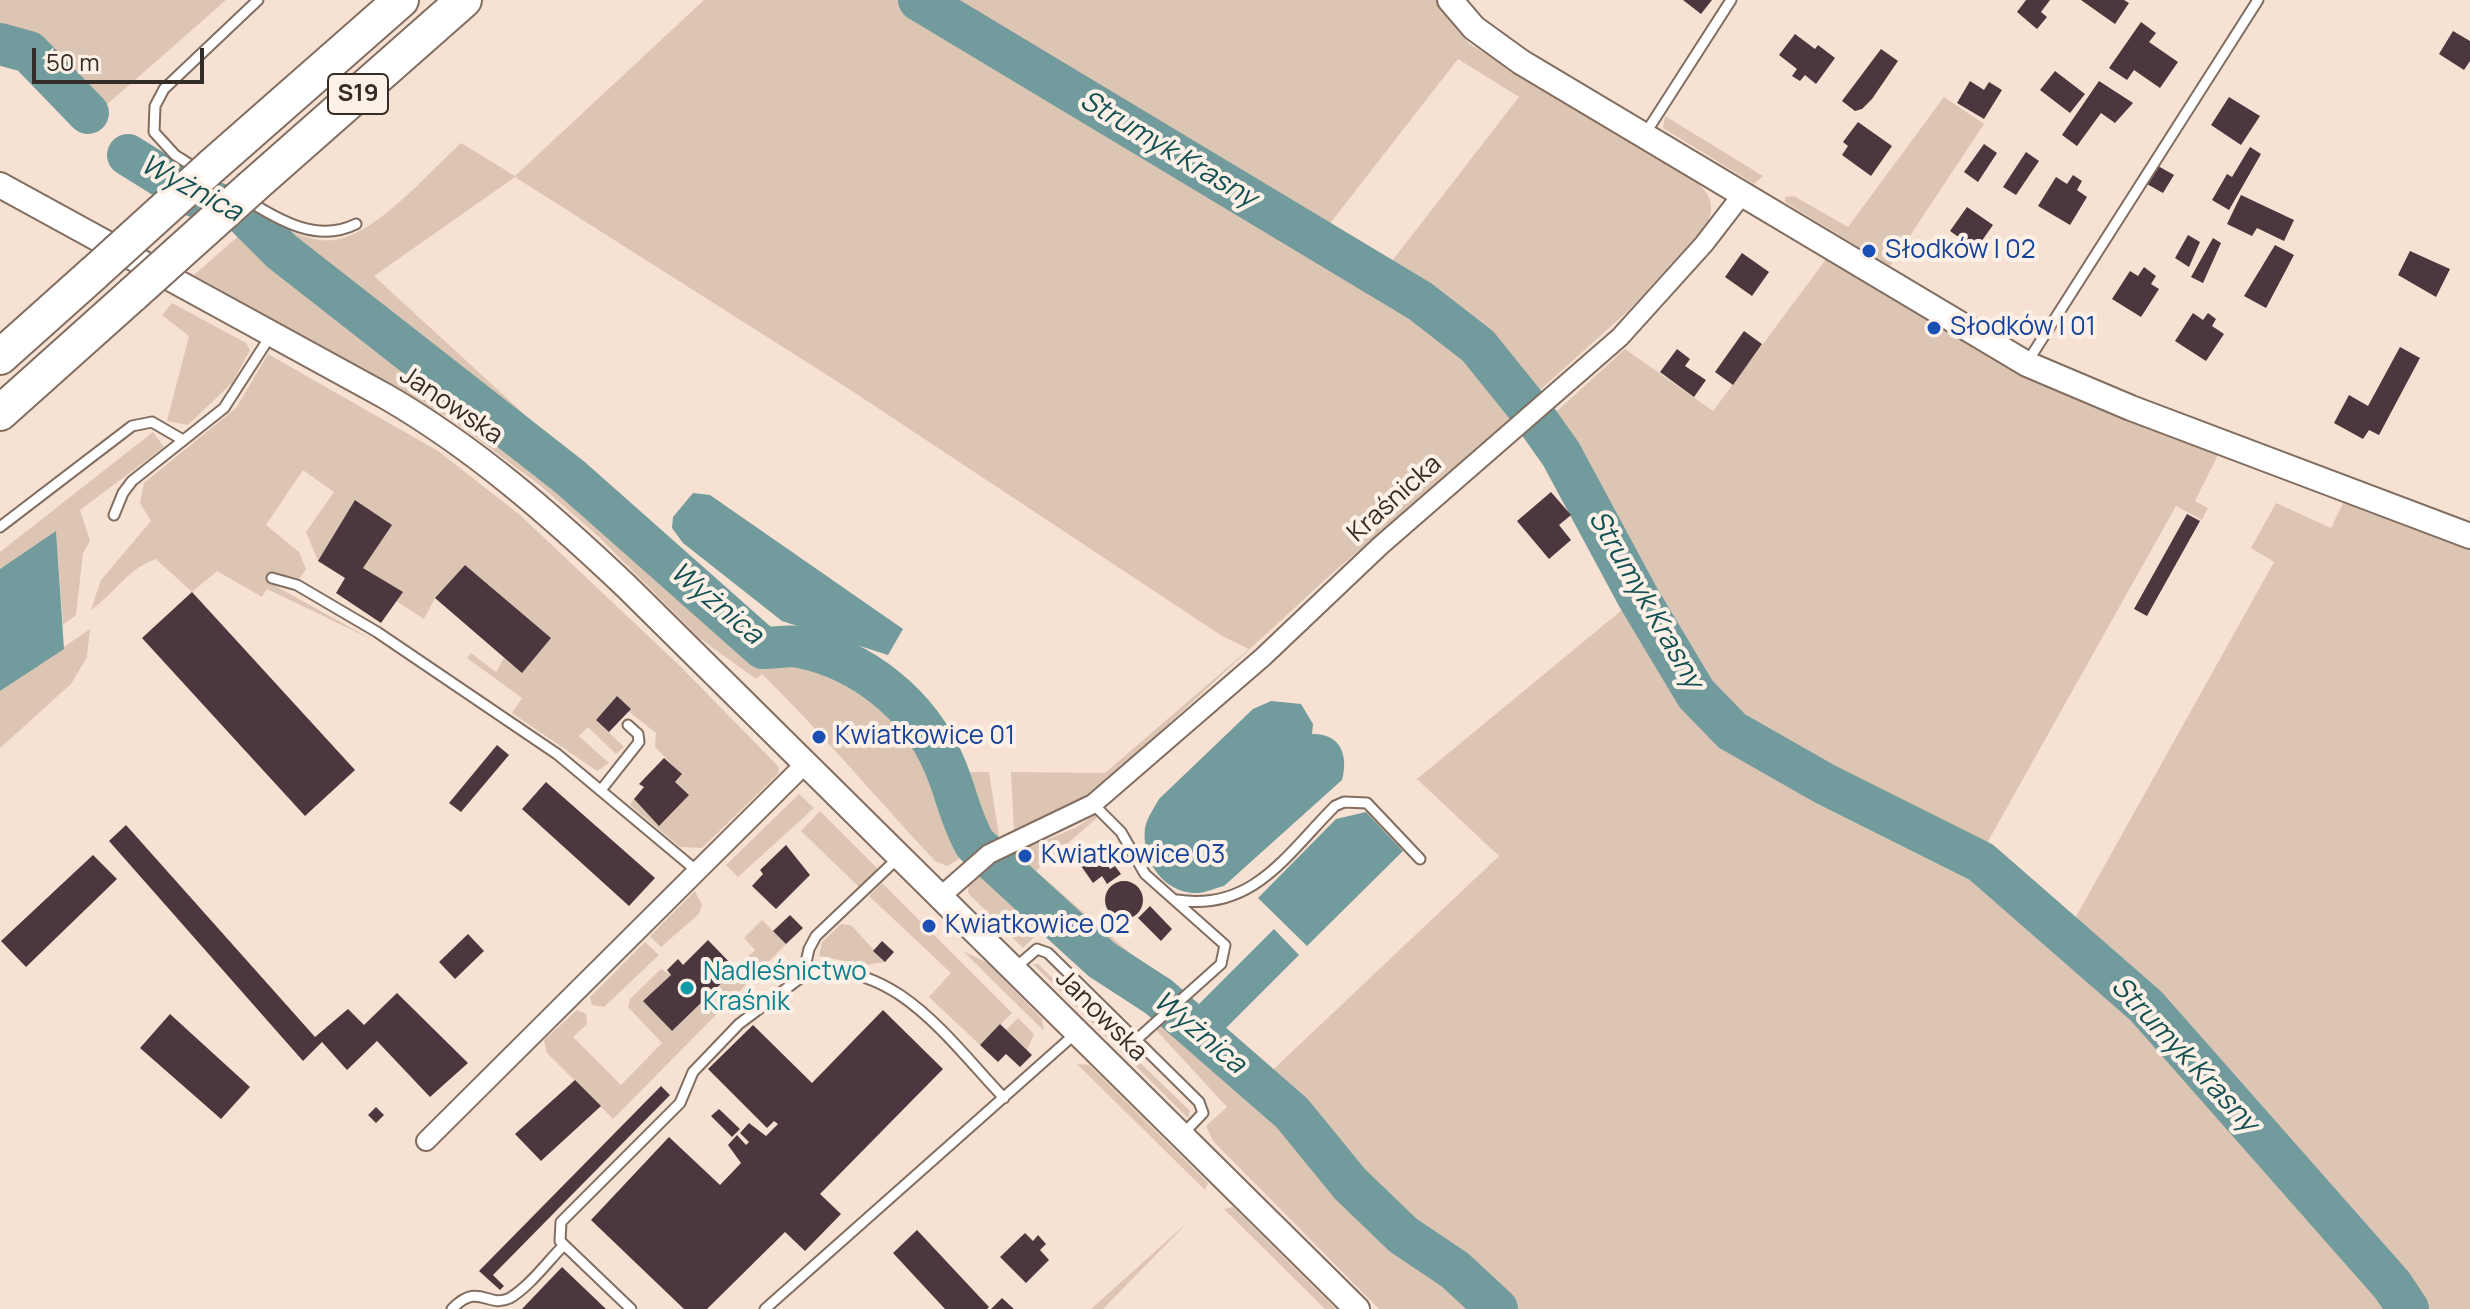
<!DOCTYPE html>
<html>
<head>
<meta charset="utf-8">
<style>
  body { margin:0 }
  #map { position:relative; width:2470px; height:1309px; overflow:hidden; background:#f7e1d2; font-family:Manrope,sans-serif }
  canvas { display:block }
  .scale { position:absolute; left:32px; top:48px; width:172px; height:36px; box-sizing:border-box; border:4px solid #342c26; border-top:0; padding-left:10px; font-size:24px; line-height:28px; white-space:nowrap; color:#342c26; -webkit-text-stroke:6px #fdf1e7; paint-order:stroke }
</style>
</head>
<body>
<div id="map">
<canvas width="2470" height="1309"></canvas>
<div class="scale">50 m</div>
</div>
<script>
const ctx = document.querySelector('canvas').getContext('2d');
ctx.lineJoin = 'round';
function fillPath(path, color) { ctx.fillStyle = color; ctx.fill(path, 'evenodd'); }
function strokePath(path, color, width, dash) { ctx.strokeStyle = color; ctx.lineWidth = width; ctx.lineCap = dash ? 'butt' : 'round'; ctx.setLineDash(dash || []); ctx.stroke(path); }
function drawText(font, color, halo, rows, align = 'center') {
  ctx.font = font + ' Manrope,sans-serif'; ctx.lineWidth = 8; ctx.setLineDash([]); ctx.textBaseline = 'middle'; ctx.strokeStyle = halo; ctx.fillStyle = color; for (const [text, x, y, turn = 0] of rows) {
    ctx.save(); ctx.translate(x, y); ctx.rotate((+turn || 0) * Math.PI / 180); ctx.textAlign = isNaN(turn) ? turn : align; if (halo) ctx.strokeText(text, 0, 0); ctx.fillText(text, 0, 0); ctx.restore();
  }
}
fillPath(new Path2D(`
  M0 0H226L95 115 30 48 0 38Z
  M704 0H912L1418 304 1475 347 1523 408 1327 578 1101 786 1070 805 1014 830 1011 772 1105 773 1249 649 1222 636 849 389 515 177 374 276 756 627 813 642 767 643 570 471 264 225 269 221C287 230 313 243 334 240 376 235 430 171 461 143L515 176Z
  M939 0H1436L1468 43 1696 181C1711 196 1716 206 1706 226L1628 311 1530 399 1483 341 1385 270 1519 97 1458 59 1325 230Z
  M1944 97 1984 124 1890 266 1785 202V197L1794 196 1848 227Z
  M1665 116 1763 176 1754 184 1663 128Z
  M251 225 281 256 568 480 763 651C775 650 788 648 800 650 860 661 920 708 942 765 954 795 959 823 975 850L947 866 935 861C877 799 823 734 762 674L756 679 699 638 600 538 541 486 452 420 194 275Z
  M1827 258 2219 453 2195 501 2208 508 2202 520 2176 506 1982 852 1737 722 1705 685 1650 588 1642 594 1564 450 1545 422 1625 349 1713 411Z
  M172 303 246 343 250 350 233 382 188 425 167 421 189 336 162 315Z
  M268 354 438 451 520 515 680 666 779 767 778 774 702 848 680 847 630 805 634 799 659 825 675 782 682 775 655 747 656 733 628 711 630 708 617 696 596 720 624 747 616 754 588 727 579 736 609 763 597 771 512 713 522 698 467 658 471 653 496 672 504 658 522 672 551 638 465 565 435 598 424 619 396 601 402 592 363 568 391 525 356 500 318 561 306 532 334 492 303 470 266 525 299 552 306 569 300 578 275 574 270 583 373 640 267 589 262 597 217 571 192 592 156 559C127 569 115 593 91 610L101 580 151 521 140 503 144 483 236 408Z
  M153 432 164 447 80 510 90 541 83 553 76 615 63 625 56 532 0 569V552Z
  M2344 501 2470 550V1309H2417L2407 1292 2151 998 2072 924 2274 562 2251 548 2276 503 2331 528Z
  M1628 605 1687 697 1713 731 1746 752 1969 867 2122 1000 2394 1309H1505C1458 1265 1404 1230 1358 1186 1323 1153 1296 1113 1262 1080L1499 856 1417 779Z
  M90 629 87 657 71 684 0 748V691Z
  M956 772H989L999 836 982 844 965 813Z
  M799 794 814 808 738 877 726 865Z
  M820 811 877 868 878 873 860 888 801 831Z
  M1095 815 1098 817 1036 871 1177 994 1168 1002 1103 958 997 860 1075 828Z
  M992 864 1100 962 1164 1005 1156 1014 1096 978 1042 929 1023 948 968 893 969 883Z
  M882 883 1012 1013 980 1045 929 997 951 973 869 896Z
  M695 891 702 905 699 914 661 947 650 936Z
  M762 920 786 944 613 1119 547 1053 544 1040 577 1010 586 1014 587 1024 573 1037 621 1085 662 1043 628 1007 630 999 661 969 671 975 644 1001 672 1031 755 950 744 938Z
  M841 924 851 925 885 962 865 965 819 956 822 942Z
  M645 942 659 955 604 1007 592 1005 590 997Z
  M963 951 988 963 1042 1019 1044 1031Z
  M1033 964H1038L1190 1111 1188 1118Z
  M1174 1015 1291 1117 1344 1187 1397 1238 1452 1273 1490 1309H1379L1213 1141 1206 1126 1227 1107 1156 1030Z
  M1018 1018 1034 1034 1027 1050 1006 1030Z
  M1077 1064 1089 1065 1208 1183 1205 1190Z
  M1233 1207 1336 1309H1325L1224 1209Z
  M1189 1221 1103 1309H1091Z`), '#ddc5b3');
fillPath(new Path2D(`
  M693 493 710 495 903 629 888 655 782 621 683 543 672 528 673 517Z
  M56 531 64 649 0 691V569Z
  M1271 701 1301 704 1313 724 1312 734C1340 733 1349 755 1342 780L1224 886C1216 888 1207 892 1199 893 1164 895 1141 860 1145 828 1147 818 1154 808 1159 799L1253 709Z
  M1366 812 1403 851 1307 946 1258 898 1336 819Z
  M1274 929 1299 955 1225 1029 1199 1004Z`), '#729b9d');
strokePath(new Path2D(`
  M919 0 1420 301 1478 346 1532 413 1561 454 1638 597 1696 694 1732 731 1825 784 1981 862 2146 1006 2392 1285 2408 1309
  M0 44 29 52 88 113
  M128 155 194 196 241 211 281 251 570 477 763 648C775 648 789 645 800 647 863 660 919 705 944 764 956 791 960 818 975 844L1102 960 1159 997 1292 1113 1350 1184 1403 1235 1455 1270 1497 1309`), '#729b9d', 42);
fillPath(new Path2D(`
  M1683 0H1712L1701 14Z
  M2026 0H2050L2041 12 2047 17 2037 29 2017 12Z
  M2081 0H2124L2129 3 2115 24Z
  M2141 22 2156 33 2149 42 2178 62 2160 88 2134 70 2127 80 2109 68Z
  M2453 31 2470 41V61L2464 70 2439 54Z
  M1795 34 1815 49 1818 45 1835 58 1816 84 1805 75 1800 81 1792 76 1797 69 1779 55Z
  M1881 49 1898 61 1872 99 1862 109 1855 111 1842 101Z
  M2055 71 2085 94 2070 113 2040 90Z
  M1970 81 1984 90 1989 82 2002 90 1984 119 1957 103Z
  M2099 81 2133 103 2115 123 2101 113 2077 146 2062 135Z
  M2229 97 2260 116 2241 145 2211 125Z
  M1858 122 1892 146 1871 176 1842 155 1848 146 1843 142Z
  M1984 144 1997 153 1978 182 1964 172Z
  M2250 147 2261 154 2229 210 2212 200 2227 174 2232 177Z
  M2026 152 2039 161 2016 195 2003 187Z
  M2158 166 2174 175 2163 193 2147 184Z
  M2073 175 2082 181 2077 190 2087 197 2070 225 2038 206 2056 177 2067 184Z
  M2241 195 2294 220 2284 241 2257 228 2252 236 2227 224Z
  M1967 207 1993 225 1976 249 1950 231Z
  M2188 235 2200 242 2189 267 2175 258Z
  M2213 238 2221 243 2203 283 2191 277Z
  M2275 245 2294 255 2266 308 2244 296Z
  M2410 251 2450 269 2436 297 2398 275Z
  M1742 253 1769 272 1752 296 1725 277Z
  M2144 267 2156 276 2151 284 2159 289 2141 317 2112 299 2130 271 2138 276Z
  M2193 313 2203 320 2208 313 2216 319 2212 326 2224 334 2206 361 2175 341Z
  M1744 331 1762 344 1733 385 1715 372Z
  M2400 347 2420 358 2379 435 2369 430 2363 439 2334 423 2349 395 2368 406Z
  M1677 349 1690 359 1685 366 1706 380 1694 397 1660 372Z
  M1551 492 1571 515 1559 525 1571 540 1549 559 1517 521Z
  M355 500 392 525 363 568 403 592 381 623 336 593 345 578 318 561Z
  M2187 514 2200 521 2147 616 2134 609Z
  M465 565 551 638 522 673 435 598Z
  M192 592 355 770 305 816 142 638Z
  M617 696 631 709 609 732 596 720Z
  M497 745 509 755 461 812 449 803Z
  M664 758 682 774 675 782 689 795 659 826 634 799 644 787 639 784Z
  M546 782 655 878 629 906 522 809Z
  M126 825 315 1037 348 1009 364 1025 397 993 468 1063 430 1097 377 1041 347 1070 322 1042 303 1061 109 841Z
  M786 845 810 875 776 909 752 886 763 874 760 870Z
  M1097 850 1110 869 1115 866 1121 874 1107 884 1102 876 1093 883 1079 863Z
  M93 855 117 879 26 967 1 941Z
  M1105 900a19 19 0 1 1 38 0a19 19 0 1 1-38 0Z
  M1150 906 1172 929 1161 941 1138 918Z
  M790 915 803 928 786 944 773 931Z
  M468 934 484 951 455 979 439 962Z
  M708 940 736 969 672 1031 643 1001 671 975 667 970 678 959 683 965Z
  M882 941 894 952 885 962 873 951Z
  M883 1010 943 1069 820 1194 841 1214 805 1251 785 1232 707 1309H684L591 1220 669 1137 720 1185 741 1163 728 1145 737 1135 746 1145 749 1142 740 1133 749 1123 766 1136 778 1124 774 1121 767 1128 708 1069 753 1025 812 1083Z
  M170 1014 250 1087 221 1119 140 1048Z
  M1000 1024 1032 1055 1020 1067 1006 1054 998 1062 980 1045Z
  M575 1080 601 1106 541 1161 515 1134Z
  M661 1086 670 1095 493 1275 504 1286 500 1290 479 1271Z
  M376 1107 384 1115 376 1123 368 1115Z
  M719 1109 740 1129 732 1137 711 1116Z
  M917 1230 989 1307 987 1309H945L893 1253Z
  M1025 1233 1033 1241 1038 1235 1046 1244 1040 1250 1049 1260 1026 1283 1000 1257Z
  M562 1267 606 1309H522Z
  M1002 1298 1014 1309H991Z`), '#4c373e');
const service = new Path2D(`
  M1645 134 1731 0
  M197 169 175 155 154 132 155 106 164 89 258 0
  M247 200C280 221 318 243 356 224
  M2028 361 2258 0
  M114 515 123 493 132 481 224 408 271 335
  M0 527 132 426 152 422 183 440
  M272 578 297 585 377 632 557 754 697 871
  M601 790 639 742 638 734 628 725
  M1093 804 1121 832 1145 874 1225 945 1221 964 1136 1040
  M1177 900C1253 912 1287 854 1335 806L1344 802 1367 803 1420 859
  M1015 968 1037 949 1048 953 1199 1102 1203 1113 1182 1135
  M803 976C890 951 952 1044 1004 1098
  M452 1309C479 1281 487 1309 510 1298 530 1286 548 1261 564 1245
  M631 1309 560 1241 561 1222 680 1103 693 1072 739 1024 803 976 809 949 816 936 897 859
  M765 1309 1075 1034`);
const minor = new Path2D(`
  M940 897 989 854 1093 804 1263 657 1380 546 1620 337 1704 244 1741 196
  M426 1141 806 763`);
const tertiary = new Path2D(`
  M1450 0 1474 28 1521 62 2027 364 2131 408 2470 536
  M0 185 385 396C475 448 551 515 626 586L1357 1309`);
const motorway = new Path2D(`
  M212 166 401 0
  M252 187 464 0
  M0 357 94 273
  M0 413 133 294`);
strokePath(service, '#816e60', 13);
strokePath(minor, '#816e60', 22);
strokePath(tertiary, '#816e60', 28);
strokePath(motorway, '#816e60', 38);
strokePath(service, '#fff', 9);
strokePath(minor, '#fff', 18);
strokePath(tertiary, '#fff', 24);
strokePath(motorway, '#fff', 34);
const motorwayBridge = new Path2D(`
  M94 273 212 166
  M133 294 252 187`);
strokePath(motorwayBridge, '#816e60', 38, []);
strokePath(motorwayBridge, '#fff', 34);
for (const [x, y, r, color] of [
  [1869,251,8,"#1a4fb4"],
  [1934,328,8,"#1a4fb4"],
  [819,737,8,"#1a4fb4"],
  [1025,856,8,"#1a4fb4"],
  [929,926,8,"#1a4fb4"],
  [687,988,8,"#0f9aa8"]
]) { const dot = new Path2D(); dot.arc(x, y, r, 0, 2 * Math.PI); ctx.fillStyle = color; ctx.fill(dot); strokePath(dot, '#fdf1e7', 3); }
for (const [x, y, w] of [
  [358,94,60]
]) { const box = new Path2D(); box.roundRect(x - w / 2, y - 20, w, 40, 6); ctx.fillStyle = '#fdf1e7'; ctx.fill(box); strokePath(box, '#342c26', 2); }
drawText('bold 24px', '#342c26', null, [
  ["S19",358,94]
]);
drawText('26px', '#164399', '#fdf1e7', [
  ["Słodków I 02",1885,251],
  ["Słodków I 01",1950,328],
  ["Kwiatkowice 01",835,737],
  ["Kwiatkowice 03",1041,856],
  ["Kwiatkowice 02",945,926]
], 'left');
drawText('26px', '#342c26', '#fdf1e7', [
  ["Janowska",451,406,34],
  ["Kraśnicka",1395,499,-42],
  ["Janowska",1101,1016,45]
]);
drawText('26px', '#0d838f', '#fdf1e7', [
  ["Nadleśnictwo",703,973],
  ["Kraśnik",703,1003]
], 'left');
drawText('italic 28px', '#145154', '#fdf1e7', [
  ["Strumyk Krasny",1168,150,31],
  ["Wyżnica",191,189,28],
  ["Strumyk Krasny",1645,600,60],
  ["Wyżnica",716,604,40],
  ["Wyżnica",1199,1033,40],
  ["Strumyk Krasny",2184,1055,47]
]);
</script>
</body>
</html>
